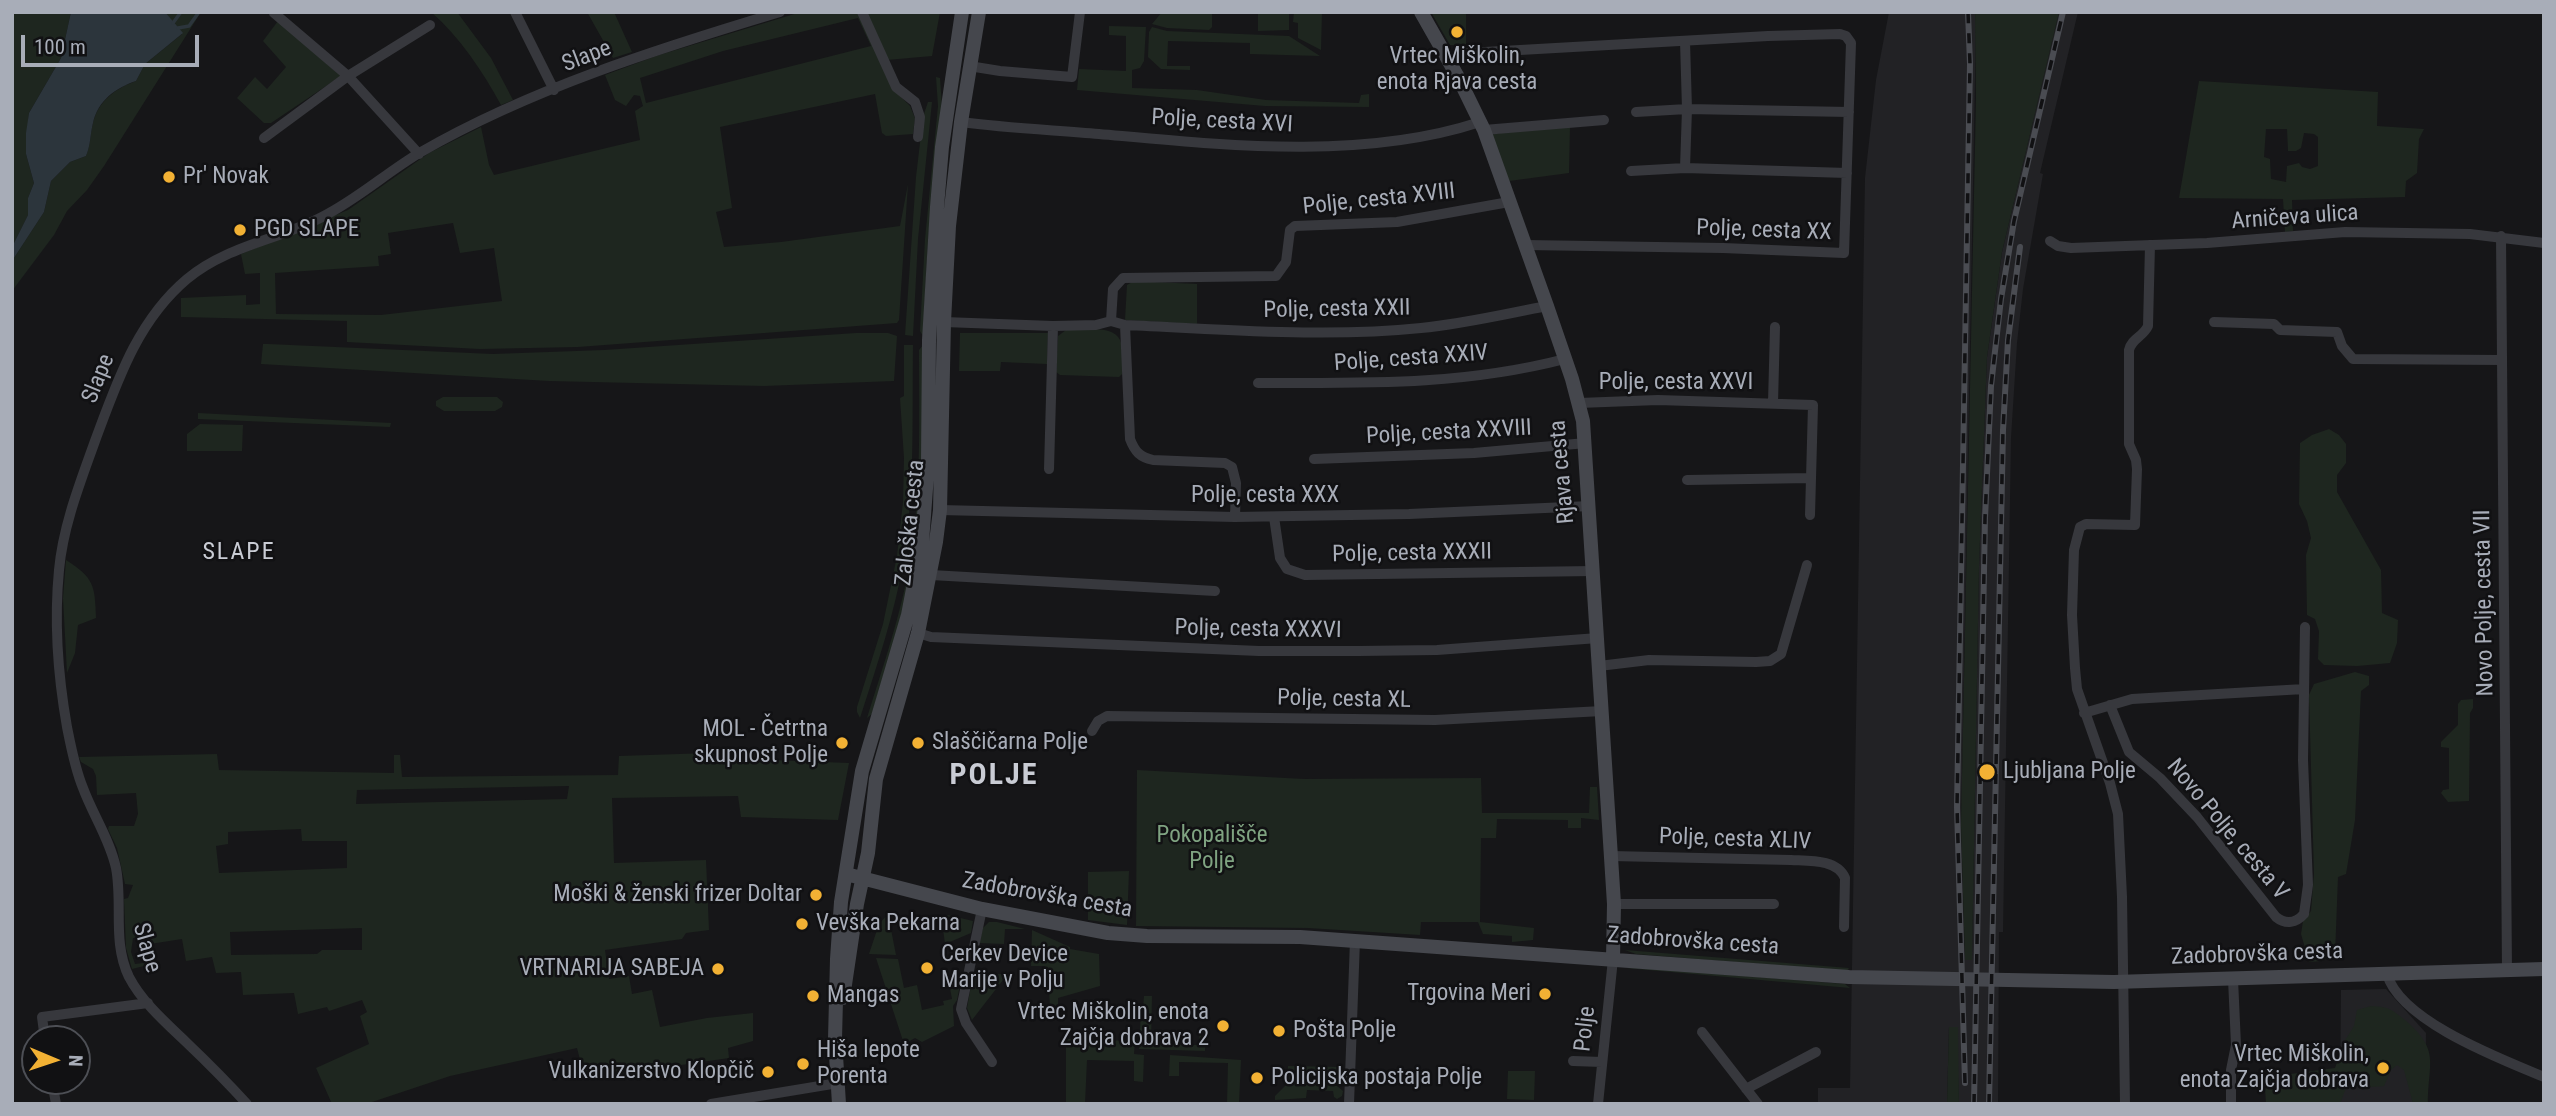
<!DOCTYPE html>
<html>
<head>
<meta charset="utf-8">
<style>
  body { margin:0 }
  #map { position:relative; width:2556px; height:1116px; overflow:hidden; background:#161618; font-family:"Roboto Condensed",sans-serif }
  canvas { display:block }
  .frame { position:absolute; inset:0; border:14px solid #a8adb8; pointer-events:none }
  .north { position:absolute; left:21px; top:1025px; width:70px; height:70px; box-sizing:border-box; background:#111113; border:2px solid #4d4f55; border-radius:50%; rotate:92deg; font-size:19px; font-weight:700; line-height:28px; text-align:center; color:#a8adb8 }
  .north::after { content:''; display:block; margin:auto; width:24px; height:32px; background:#f2b134; clip-path:polygon(50% 0,100% 100%,50% 72%,0 100%) }
  .scale { position:absolute; left:21px; top:35px; width:178px; height:32px; box-sizing:border-box; border:4px solid #a8adb8; border-top:0; padding-left:9px; font-size:21px; line-height:24px; white-space:nowrap; color:#a8adb8; -webkit-text-stroke:5px #111113; paint-order:stroke }
</style>
</head>
<body>
<div id="map">
<canvas width="2556" height="1116"></canvas>
<div class="frame"></div>
<div class="north">N</div>
<div class="scale">100 m</div>
</div>
<script>
const ctx = document.querySelector('canvas').getContext('2d');
ctx.lineJoin = 'round';
function fillPath(path, color) { ctx.fillStyle = color; ctx.fill(path, 'evenodd'); }
function strokePath(path, color, width, dash) { ctx.strokeStyle = color; ctx.lineWidth = width; ctx.lineCap = dash ? 'butt' : 'round'; ctx.setLineDash(dash || []); ctx.stroke(path); }
function drawText(font, color, halo, rows, align = 'center') {
  ctx.font = font + ' "Roboto Condensed",sans-serif'; ctx.lineWidth = 5; ctx.setLineDash([]); ctx.textBaseline = 'middle'; ctx.strokeStyle = halo; ctx.fillStyle = color; for (const [text, x, y, turn = 0] of rows) {
    ctx.save(); ctx.translate(x, y); ctx.rotate((+turn || 0) * Math.PI / 180); ctx.textAlign = isNaN(turn) ? turn : align; if (halo) ctx.strokeText(text, 0, 0); ctx.fillText(text, 0, 0); ctx.restore();
  }
}
fillPath(new Path2D(`
  M1889 12H1975L1976 24 1961 825 1965 960 1972 959 1979 566 1987 357 2002 252 2059 12H2078L2040 173 2043 174 2023 289 2017 343 2011 438 2003 932H1999L1998 1104H1959L1958 1078 1949 1027 1947 1104H1818V1088H1850L1865 178 1876 80Z
  M2386 989 2426 1033 2425 1104H2340L2341 990Z`), '#222225');
fillPath(new Path2D(`
  M12 12H71L61 58 29 113 26 154 34 183 28 198V215L12 247Z
  M165 12H201L104 166 87 190 67 211 54 235 12 291V261L44 212 51 181 70 162 86 156C91 144 90 134 93 123 98 101 116 88 136 81L145 64 182 34Z
  M431 12H457L491 58 513 100 501 105C483 72 460 37 431 12Z
  M587 12H614L632 52 613 58Z
  M801 12H858L893 89 910 106 915 118 913 134 886 136 882 133 875 94 720 127 732 208 716 212 724 247 781 242 900 226 908 184 899 320 897 323 578 347 480 349 347 342V321L181 317V298L246 295V305L260 304V273L245 274 241 254 348 210 429 153 481 127 489 165 494 175 640 140 635 111 643 106 640 96 634 95 626 106 615 100 605 75 656 56ZM858 18 871 46 646 103 640 78 723 51ZM453 223 460 253 494 248 502 301 381 315 276 314 275 273 379 266 378 256 391 254 388 233Z
  M865 12H940L932 56 887 60Z
  M1162 12H1212V27L1209 30 1167 28 1152 24Z
  M1258 12H1289V30L1258 31Z
  M1294 12H1322L1321 50 1298 38V23L1293 22Z
  M1431 12H1466V46L1450 45Z
  M1975 12H2059L2002 252 1987 357 1979 566 1972 960H1965L1961 825 1976 98Z
  M278 21 341 76 271 123H264L237 98 255 77 267 89 286 67 263 41Z
  M1109 26 1146 27 1144 61 1140 68 1132 70V88L1197 90 1266 100 1359 103 1361 95 1369 94V107L1265 106 1077 90 1079 69 1126 71V36L1109 35Z
  M1152 27 1167 31 1289 36 1320 56 1250 54V43L1168 41 1167 66H1190V70L1161 69 1148 57 1149 32Z
  M936 77 940 78 942 106 928 240 923 336 920 331 925 239 938 106Z
  M2199 81 2378 92 2377 126 2424 129 2419 139 2417 173 2406 181 2405 197 2292 200 2293 231 2285 232 2283 199 2179 198ZM2266 129H2287L2288 151H2296L2301 148 2304 133 2314 134 2318 137V166L2310 169 2302 167 2299 163 2287 166 2286 182 2271 179 2270 159 2264 157Z
  M928 102H932L918 239 913 336 905 335 916 177 923 117Z
  M1570 126 1569 173 1509 181 1491 134Z
  M1134 281 1197 284V324L1125 320 1127 285Z
  M1066 330C1080 330 1113 324 1120 340 1124 349 1122 364 1122 374L1119 377 1060 375 1056 372 1058 336Z
  M856 333H888L897 336 894 381 764 386 549 381 261 364 263 344H268L493 354 604 350Z
  M960 333H1048L1047 364 1001 362 1000 371H959Z
  M904 345H913C912 416 915 488 904 558 895 613 877 665 860 718L857 712V707L883 624 897 556 903 502 904 458 900 398 904 396Z
  M923 345C922 426 927 511 908 590 898 632 884 673 872 714L867 718C885 660 905 603 913 542 921 479 919 414 919 350Z
  M443 397H497L503 402 502 407 495 411H444L436 406V401Z
  M198 413 391 423 390 427 198 419Z
  M200 424 243 425 242 451H187V434Z
  M2329 429 2339 435 2346 444V463L2337 475V492L2381 570 2382 613 2398 620 2397 643 2390 663 2357 666 2324 665 2318 659 2319 631 2315 619 2307 615 2306 555 2311 538 2307 521 2299 504 2300 443 2312 435Z
  M66 560C94 578 95 585 96 618L78 625 75 653 67 673 63 598Z
  M2355 672 2369 676V685L2361 691 2355 820 2346 874 2338 877 2335 955 2322 961 2309 962 2301 934 2303 921 2311 911 2314 874 2309 695 2314 684Z
  M2473 699V708L2470 713 2469 801 2448 802 2441 793 2443 790 2449 789V748L2441 747V742L2458 725V704L2461 700Z
  M770 751 771 760 849 763 838 820 741 817 738 796 612 798 614 863 706 860 709 930 686 933 682 939 605 950 609 979 629 976 632 994 652 990 660 1027 707 1018 753 1013V1041L728 1048 729 1058 585 1079 577 1048 450 1076 366 1104H332L316 1068 369 1044 360 1016 367 1012 362 1000 329 1011 327 1007 298 1014 294 993 243 995 241 972 216 973 212 957 186 961 182 939 150 944 146 939 133 938 131 952 135 964 151 962 152 964 132 969 126 948 124 899 128 898 133 885 125 884 117 848 108 829 109 826H134L138 814 136 793 97 795 96 776 93 769 81 762 79 757 217 754 219 770 394 773V755H400L402 777 618 775 619 756ZM569 786 567 799 356 804 357 790ZM301 829 302 841H347V868L219 873 216 846 228 844V832ZM362 928V950H322L317 954 231 955 230 932ZM577 956 599 957V960L567 963 563 967 542 970V976L534 972 535 966 543 958Z
  M1137 770 1304 779 1481 778 1482 813H1589L1590 787H1597L1599 820 1581 818V828H1568V820L1497 819 1496 838H1481L1480 922 1534 928 1533 940 1512 942V936L1483 934 1478 922H1421L1420 935 1308 928 1136 926Z
  M1129 871 1127 925 1088 920V872Z
  M888 914 896 955 869 954 879 924Z
  M948 915 973 921 971 933 945 944 942 921 945 916Z
  M989 922H997L1025 929H1005L1004 944 979 943 983 928Z
  M1032 930 1070 947V949L1099 954 1100 986 1058 998V1007L1050 1008 1048 972H1045V966H1031Z
  M1625 950 1849 968 1847 971 1636 954Z
  M876 958 898 959 904 988 917 985 922 1010 944 1005 943 1001 952 999 949 983 961 980 957 1000 953 1006 954 1026 922 1042 915 1038 904 1044Z
  M1634 967 1845 984 1850 988 1626 968Z
  M1003 974V980L972 1020 967 1008 973 975Z
  M1144 996H1152L1151 1044 1199 1045 1200 1030H1206L1205 1051 1139 1049 1141 1009H1143Z
  M2371 1006C2389 1007 2391 1009 2405 1020 2441 1051 2428 1062 2428 1104H2413L2404 1070 2397 1065 2391 1070 2384 1086 2371 1087 2360 1081 2347 1085 2340 1104H2266L2265 1088 2268 1077 2335 1068 2344 1042 2354 1026 2357 1010Z
  M1949 1027H1958L1959 1104H1947Z
  M1066 1039 1135 1041 1134 1054 1144 1055 1143 1082 1134 1081V1061L1087 1060 1085 1104H1066Z
  M1170 1055 1241 1060 1239 1104H1227L1228 1063 1179 1062V1076H1169Z
  M1288 1066 1343 1067V1073L1339 1078 1308 1077 1307 1084 1337 1086 1343 1091 1342 1096 1337 1099 1334 1097 1333 1091 1307 1090 1306 1098 1275 1100V1096L1287 1084Z
  M1508 1071H1535L1534 1100 1507 1099Z`), '#1e261f');
fillPath(new Path2D(`
  M71 12H165L183 33 145 64 136 81C116 88 98 100 93 123 90 135 91 144 86 156L70 162 51 181 44 212 12 261V247L28 215V198L34 183 26 154V133L29 113 61 58Z`), '#2c353c');
strokePath(new Path2D(`
  M173 23 181 12
  M178 28 189 26 199 12`), '#2c353c', 3.5);
strokePath(new Path2D(`
  M515 12 554 90
  M862 12 896 87 915 102 920 117 918 137
  M274 13 348 76 419 154
  M1448 60 1467 53 1768 36 1840 34 1846 36 1851 43 1844 253 1723 248 1525 245
  M969 66 1000 71 1072 77 1080 12
  M1636 112 1687 109 1849 112
  M961 122C1006 128 1053 130 1099 134 1222 145 1361 161 1480 122
  M1484 130 1604 120
  M264 138 348 76 430 25
  M1685 168 1687 109 1685 41
  M1631 171 1685 168 1847 173
  M2501 236 2507 970
  M2050 241 2058 246 2071 248 2207 243 2345 232 2470 234 2544 243
  M1111 321 1113 289 1123 278 1276 276 1286 262 1290 230 1295 226 1397 222 1509 202
  M944 322 1053 326 1096 325 1111 321 1125 325C1223 329 1323 338 1421 328 1463 324 1505 314 1547 306
  M2214 322 2274 324 2280 330 2337 332 2342 346 2353 359 2502 360
  M1125 325 1130 439C1135 452 1140 457 1153 460L1225 463 1232 467 1236 483 1235 517
  M1258 383C1364 383 1460 386 1565 359
  M1579 403 1658 400 1813 405 1810 515
  M1773 403 1775 327
  M1314 459 1474 453 1586 443
  M1049 469 1053 326
  M1687 480 1811 478
  M940 510 1235 517 1409 514 1590 506
  M1274 517 1280 558 1287 569 1305 575 1594 571
  M931 575 1215 591
  M918 633 931 637 1259 651H1358L1437 650 1598 638
  M1599 666 1649 660 1756 662 1770 661 1781 654 1807 565
  M2110 705 2129 752 2160 778 2197 817 2276 917C2286 925 2296 923 2304 914L2308 885 2303 760 2305 627
  M2084 713 2132 699 2304 689
  M1092 731 1098 721 1107 716 1435 720 1602 711
  M1611 856 1791 860C1809 861 1837 859 1845 878L1844 927
  M1614 904H1774
  M982 909 961 1009 966 1023 992 1062
  M2387 974C2400 1021 2501 1059 2544 1077
  M1702 1032 1758 1104
  M45 1039 42 1017 148 1003
  M1573 1061 1602 1062
  M52 1081 56 1104
  M1746 1089 1816 1052
  M247 1104C227 1082 207 1062 186 1042 166 1023 142 1002 129 977 112 942 123 904 116 868 110 840 93 815 83 788 75 769 71 747 67 727 58 676 54 622 59 570 63 526 80 483 95 441 117 382 137 321 187 279 226 246 278 240 322 217 358 199 387 172 421 152 530 89 660 48 780 12
  M711 1104 838 1083
  M1349 1104 1355 940
  M1598 1104 1613 959
  M2125 1104 2122 897 2118 814 2110 783 2077 689 2075 668 2072 615 2074 550 2080 527 2086 524 2135 525 2137 469 2136 460 2129 444V350C2132 338 2143 337 2148 326L2150 245
  M2231 1104V1070L2236 1045 2233 979`), '#37383d', 10);
strokePath(new Path2D(`
  M1421 12 1459 79 1484 130 1547 306 1572 379 1583 421 1614 904 1613 959
  M846 874 982 909 1108 933 1147 936 1300 937 1849 977 2114 982 2544 969
  M843 998 857 904 868 853 876 779 918 633 936 542 940 510 944 322 949 226 961 122 979 12
  M839 1104 835 1039 837 959 841 902 862 771 908 615 922 542 928 462 929 340 937 207 942 147 962 12`), '#45474d', 14);
const rail = new Path2D(`
  M1965 1083 1957 807 1970 64 1968 12
  M1974 1104 1985 518 1991 386 2001 299 2014 221 2063 12
  M1989 1104 2003 430 2008 340 2020 247`);
strokePath(rail, '#4a4c52', 6);
strokePath(rail, '#111113', 3.5, [10]);
for (const [x, y, r, color] of [
  [1457,32,7,"#f2b134"],
  [169,177,7,"#f2b134"],
  [240,230,7,"#f2b134"],
  [842,743,7,"#f2b134"],
  [918,743,7,"#f2b134"],
  [1987,772,9,"#f2b134"],
  [816,895,7,"#f2b134"],
  [802,924,7,"#f2b134"],
  [927,968,7,"#f2b134"],
  [718,969,7,"#f2b134"],
  [1545,994,7,"#f2b134"],
  [813,996,7,"#f2b134"],
  [1223,1026,7,"#f2b134"],
  [1279,1031,7,"#f2b134"],
  [803,1064,7,"#f2b134"],
  [2383,1068,7,"#f2b134"],
  [768,1072,7,"#f2b134"],
  [1257,1078,7,"#f2b134"]
]) { const dot = new Path2D(); dot.arc(x, y, r, 0, 2 * Math.PI); ctx.fillStyle = color; ctx.fill(dot); strokePath(dot, '#111113', 2.5); }
drawText('23px', '#a8adb8', '#111113', [
  ["Slape",587,57,-21],
  ["Polje, cesta XVI",1222,122,3],
  ["Polje, cesta XVIII",1379,200,-6],
  ["Arničeva ulica",2295,218,-4],
  ["Polje, cesta XX",1764,231,2],
  ["Polje, cesta XXII",1337,310,-1],
  ["Polje, cesta XXIV",1411,359,-4],
  ["Slape",99,379,-68],
  ["Polje, cesta XXVI",1676,383],
  ["Polje, cesta XXVIII",1449,433,-3],
  ["Rjava cesta",1563,472,-95],
  ["Polje, cesta XXX",1265,496],
  ["Zaloška cesta",911,523,-84],
  ["Polje, cesta XXXII",1412,554,-1],
  ["Novo Polje, cesta VII",2485,603,-91],
  ["Polje, cesta XXXVI",1258,630,1],
  ["Polje, cesta XL",1344,700,1],
  ["Novo Polje, cesta V",2227,830,50],
  ["Polje, cesta XLIV",1735,840,2],
  ["Zadobrovška cesta",1047,896,10],
  ["Zadobrovška cesta",1693,942,4],
  ["Slape",146,948,74],
  ["Zadobrovška cesta",2257,955,-2],
  ["Polje",1586,1029,-84]
]);
drawText('23px', '#a8adb8', '#111113', [
  ["Vrtec Miškolin,",1457,57,"center"],
  ["enota Rjava cesta",1457,83,"center"],
  ["Pr' Novak",183,177],
  ["PGD SLAPE",254,230],
  ["MOL - Četrtna",828,730,"right"],
  ["skupnost Polje",828,756,"right"],
  ["Slaščičarna Polje",932,743],
  ["Ljubljana Polje",2003,772],
  ["Moški & ženski frizer Doltar",802,895,"right"],
  ["Vevška Pekarna",816,924],
  ["Cerkev Device",941,955],
  ["Marije v Polju",941,981],
  ["VRTNARIJA SABEJA",704,969,"right"],
  ["Trgovina Meri",1531,994,"right"],
  ["Mangas",827,996],
  ["Vrtec Miškolin, enota",1209,1013,"right"],
  ["Zajčja dobrava 2",1209,1039,"right"],
  ["Pošta Polje",1293,1031],
  ["Hiša lepote",817,1051],
  ["Porenta",817,1077],
  ["Vrtec Miškolin,",2369,1055,"right"],
  ["enota Zajčja dobrava",2369,1081,"right"],
  ["Vulkanizerstvo Klopčič",754,1072,"right"],
  ["Policijska postaja Polje",1271,1078]
], 'left');
drawText('23px', '#7fa381', '#111113', [
  ["Pokopališče",1212,836],
  ["Polje",1212,862]
]);
ctx.letterSpacing = '2px';
drawText('24px', '#c9ccd4', '#111113', [
  ["SLAPE",239,553]
]);
ctx.letterSpacing = '0px';
ctx.letterSpacing = '2px';
drawText('bold 30px', '#c9ccd4', '#111113', [
  ["POLJE",994,776]
]);
ctx.letterSpacing = '0px';
</script>
</body>
</html>
